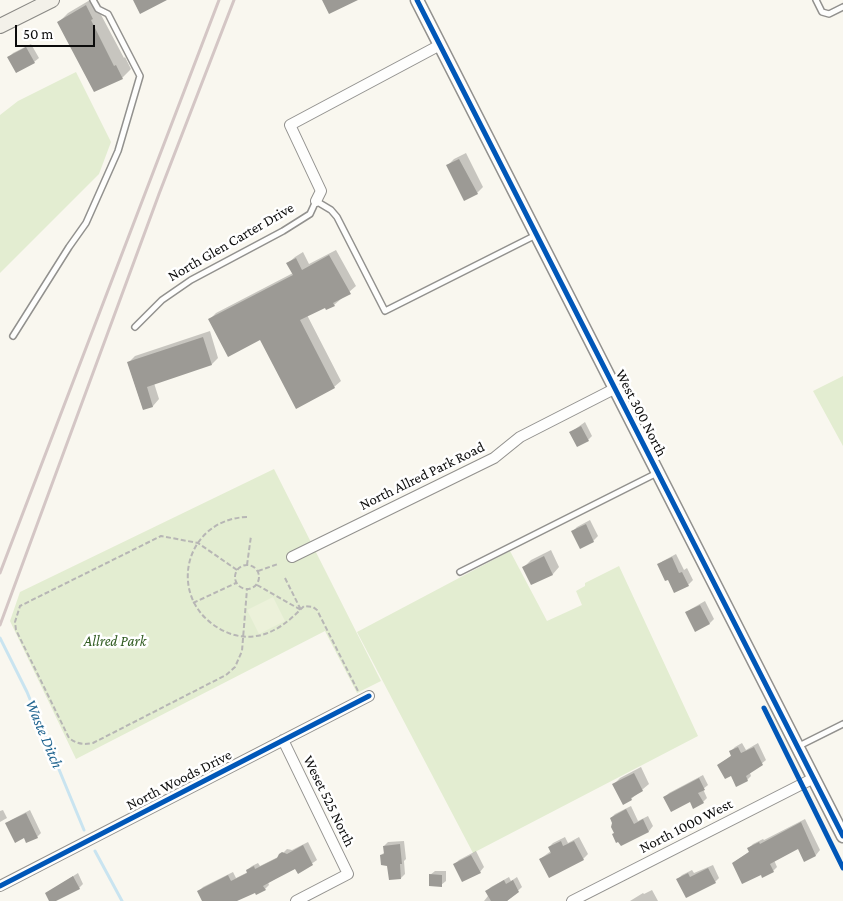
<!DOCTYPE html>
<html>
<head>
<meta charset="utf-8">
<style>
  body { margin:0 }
  #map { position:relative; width:843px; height:901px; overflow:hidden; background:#f9f7ef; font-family:"Crimson Pro",serif }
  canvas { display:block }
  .scale { position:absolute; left:15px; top:25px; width:80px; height:22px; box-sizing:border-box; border:2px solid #0b0b0b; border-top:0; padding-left:6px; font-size:15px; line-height:18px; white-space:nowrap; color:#0b0b0b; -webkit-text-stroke:4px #fff; paint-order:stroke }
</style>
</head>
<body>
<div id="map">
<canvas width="843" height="901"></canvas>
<div class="scale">50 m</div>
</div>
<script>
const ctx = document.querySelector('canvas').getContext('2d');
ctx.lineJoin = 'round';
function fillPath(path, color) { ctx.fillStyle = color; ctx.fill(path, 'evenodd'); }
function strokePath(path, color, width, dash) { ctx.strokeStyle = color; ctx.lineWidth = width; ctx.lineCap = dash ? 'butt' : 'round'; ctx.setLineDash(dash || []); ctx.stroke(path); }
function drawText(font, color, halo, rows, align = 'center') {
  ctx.font = font + ' "Crimson Pro",serif'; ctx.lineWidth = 5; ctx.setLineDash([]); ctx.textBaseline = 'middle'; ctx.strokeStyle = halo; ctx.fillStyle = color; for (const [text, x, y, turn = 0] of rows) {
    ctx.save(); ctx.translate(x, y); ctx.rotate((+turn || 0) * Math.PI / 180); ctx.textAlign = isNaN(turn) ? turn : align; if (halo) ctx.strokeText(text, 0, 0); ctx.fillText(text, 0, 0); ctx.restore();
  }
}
fillPath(new Path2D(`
  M76 72 111 142 99 174 0 273V115L18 101Z
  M843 376V446L813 391Z
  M274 469 381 681 357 693 325 631 76 759 10 621 20 592Z
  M510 551 547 621 582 605 576 591 585 586V583L619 566 698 736 473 853 357 632Z`), '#e3edd1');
fillPath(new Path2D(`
  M273 597 285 621 259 634 247 610Z`), '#ecf1da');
fillPath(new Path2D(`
  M90 0H97L101 9 99 11 124 58 125 57 131 69 122 78 59 22 68 13Z
  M31 44 39 58 34 62 9 57 13 53Z
  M466 153 483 187 477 193 447 166 454 159Z
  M336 250 356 286 334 305 325 306 307 315 341 381 334 387 261 338 210 319 216 313 293 273 288 263 295 257 303 252 309 264Z
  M210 331 218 358 212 364 154 383 159 399 153 406 143 409 128 363 135 356Z
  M585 422 592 436 588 440 571 432Z
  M590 520 598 536 593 541 580 547 573 531 577 527Z
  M551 550 559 567 553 574 532 584 524 567 531 560Z
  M676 554 684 570 687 568 693 580 688 585 675 591 668 578 658 565 663 561Z
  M705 601 714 619 710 623 695 630 687 613 691 609Z
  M742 743 746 750 758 743 766 760 750 773 751 776 747 780 731 774 719 765 732 755 730 752 735 747Z
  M641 767 649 784 631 799 614 784 620 778Z
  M703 775 708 785 703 789 707 798 703 802 665 797 669 793Z
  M631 806 638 821 648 816 653 826 649 831 621 845 615 833 611 818 615 814Z
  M3 810 7 818 0 822V811Z
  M30 810 41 833 37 837H24L7 824 11 820Z
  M805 819 820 850 816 855 805 860 798 847 774 860 777 867 773 871 761 873 733 863 750 851 749 848 753 844 763 839 764 840Z
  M565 837 568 843 579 837 588 854 583 859 549 876 540 859 551 851 549 847 553 843Z
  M404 841 406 859 404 861 405 874 401 878 381 855 385 852 384 846 388 842Z
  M308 842 317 860 298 873 296 868 268 882 269 885 265 889 255 891 236 901H204L199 891 203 887 233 872 236 878 248 872 247 870 252 866 258 863 260 866 280 856 287 849 292 850Z
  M476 851 484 867 480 872 455 864 459 860Z
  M713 865 719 878 715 882 678 879 682 875 692 870 694 873Z
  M435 871H446V881L441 885 430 875Z
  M78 873 83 884 79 888 51 901 47 893Z
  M509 877 511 881 517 877 522 887 507 901H484L488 896 487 891 491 887Z
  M652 890 658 901H630L643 893 644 894Z`), '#0003');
strokePath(new Path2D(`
  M0 638 27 692 84 830
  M95 851 122 901`), '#c9e4f0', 3);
fillPath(new Path2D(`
  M133 0H167L140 14Z
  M322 0H358L329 14Z
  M86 5 93 19 91 20 114 66 116 65 123 79 94 92 57 22Z
  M26 47 35 63 16 73 7 57Z
  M459 159 478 194 464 201 446 165Z
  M329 255 351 294 333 303 335 306 326 310 325 308 300 320 335 388 296 409 260 340 228 357 208 319 293 275 286 263 296 258 302 270Z
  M203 337 212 365 147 387 153 407 143 410 127 362Z
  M581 426 589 441 577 447 569 432Z
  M586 524 594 542 580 549 571 531Z
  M544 556 553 575 531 585 522 567Z
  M672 557 679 573 682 572 689 586 674 593 668 580 665 581 657 564Z
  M700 605 710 624 695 632 685 612Z
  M738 747 741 753 754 747 763 765 746 776 748 781 736 787 731 776 725 779 717 765 731 756 729 751Z
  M634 773 643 791 631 798 632 800 623 805 612 784Z
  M699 778 705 790 698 793 704 803 693 809 690 802 671 812 663 797Z
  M626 809 634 824 643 819 649 832 621 846 618 842 616 843 612 834 614 833 611 827 612 823 610 818Z
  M26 813 38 838 26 843 24 838 15 843 5 823Z
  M801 822 816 856 804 862 798 849 770 864 774 872 762 878 761 875 742 884 732 863 749 852 747 848 759 842 760 844Z
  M561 841 563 846 574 841 584 860 549 878 539 859 551 853 548 847Z
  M400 844 402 864H400L401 879 389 880 387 866 381 865 380 855 384 854 383 846Z
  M303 845 313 865 298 874 295 869 274 880 263 886 266 890 256 895 255 893 237 901H202L197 891 228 875 231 881 247 873 246 870 254 866 255 869 277 858 279 854 282 852 287 854Z
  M471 855 481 873 462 882 453 864Z
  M708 868 716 883 686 898 676 879 688 873 690 877Z
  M429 874 442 875V887L429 886Z
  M73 876 80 889 56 901H49L45 893Z
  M504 880 506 884 513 880 519 892 507 901H491L485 891Z`), '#9c9a95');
const service = new Path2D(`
  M816 0 822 12 829 14 843 7
  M135 327 162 300 191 280 283 231 310 214 316 201 331 210 337 217 385 311 536 235
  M13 336 69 247 86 223 118 151 140 76 108 14 98 9 93 0
  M460 572 657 473
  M799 746 843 724`);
const minor = new Path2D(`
  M316 201 321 191 290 125 440 45
  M292 557 494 458 520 437 614 389
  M283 740 348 874 296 901
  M0 886 369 696
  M572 901 814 778`);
const tertiary = new Path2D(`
  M417 0 843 836`);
const secondary = new Path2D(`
  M0 26 52 0`);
strokePath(service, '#92918e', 8);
strokePath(minor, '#92918e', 12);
strokePath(tertiary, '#92918e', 15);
strokePath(secondary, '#898884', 16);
strokePath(new Path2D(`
  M247 517C182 519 164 604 226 632 241 639 260 638 274 630 285 625 296 614 304 606L313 607 317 610 358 691
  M235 577a12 12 0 1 1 24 0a12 12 0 1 1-24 0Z
  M247 565 251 536
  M237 570 198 543 161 536 20 606 15 622 16 630 69 738C77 744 83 745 93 743L226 675 235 667 242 651 247 589
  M258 571 278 564
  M285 578 301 610
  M257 585 301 610
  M193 603 236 583`), '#b7b6b5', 2, [5, 2.5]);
strokePath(service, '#fefefd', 5);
strokePath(minor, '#fefefd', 10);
strokePath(tertiary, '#fefefd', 12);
strokePath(secondary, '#f3f1e9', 14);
strokePath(new Path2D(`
  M0 573 219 0
  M0 625 159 194 234 0`), '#d4c6c5', 3);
strokePath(new Path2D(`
  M417 0 843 836
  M764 708 843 868
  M0 886 369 696`), '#0057b8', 5);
drawText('15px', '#0b0b0b', '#fff', [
  ["North Glen Carter Drive",231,242,-30],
  ["West 300 North",641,413,63],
  ["North Allred Park Road",422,476,-26],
  ["North Woods Drive",179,780,-27],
  ["Weset 525 North",329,801,64],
  ["North 1000 West",686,826,-27]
]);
drawText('italic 15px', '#315c22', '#fff', [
  ["Allred Park",115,641]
]);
drawText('italic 16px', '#216590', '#fff', [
  ["Waste Ditch",44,734,67]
]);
</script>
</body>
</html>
